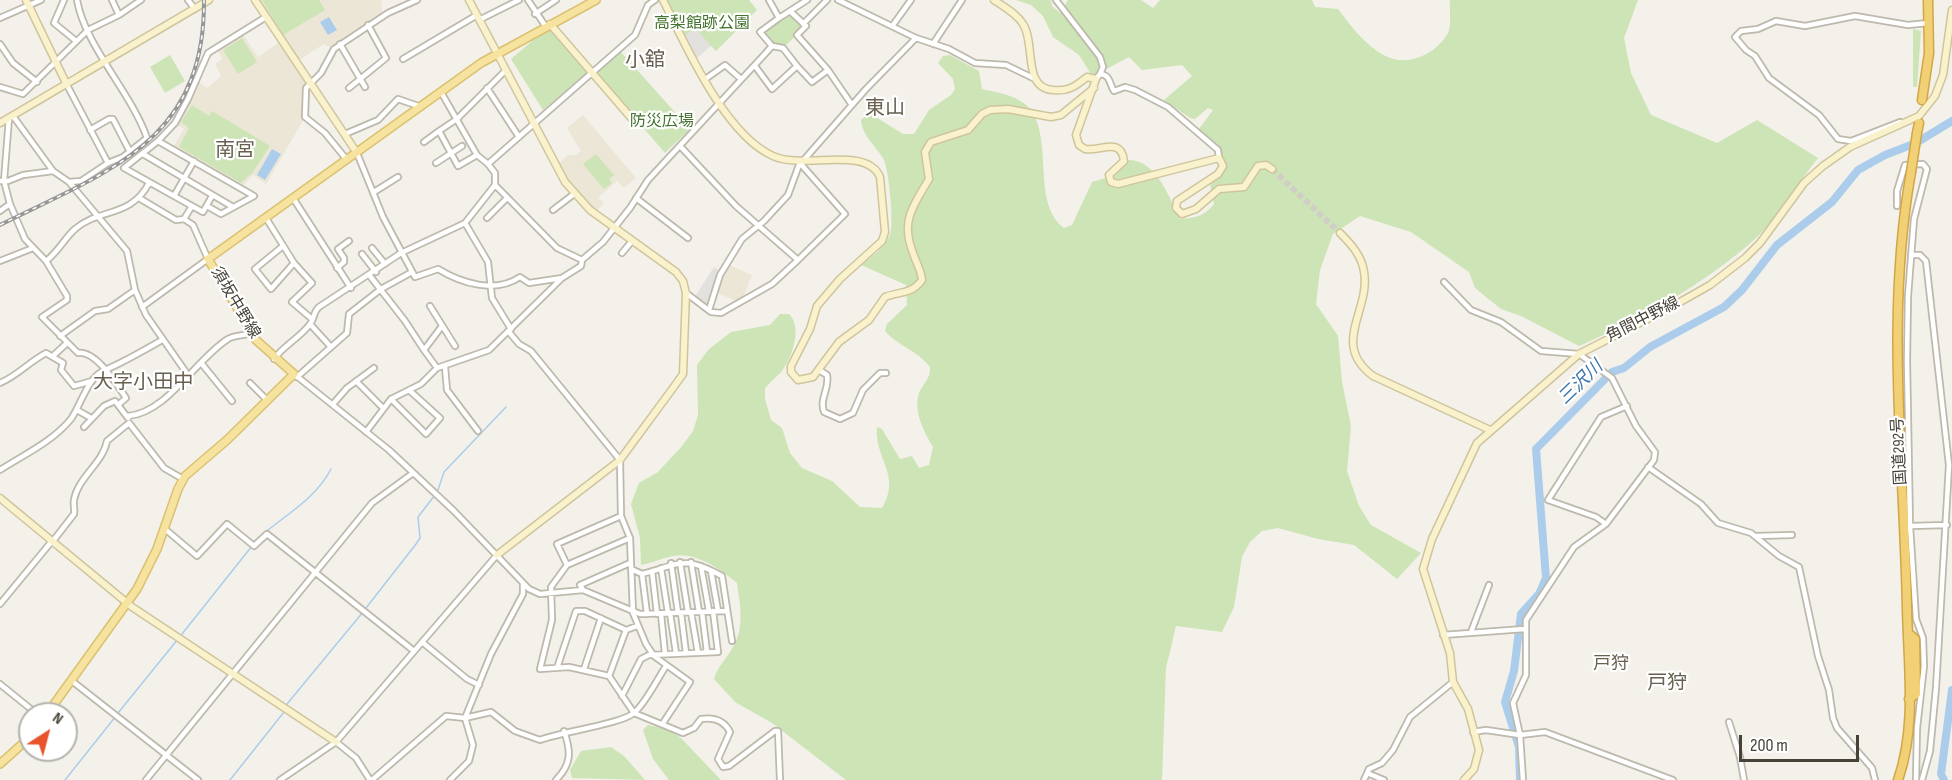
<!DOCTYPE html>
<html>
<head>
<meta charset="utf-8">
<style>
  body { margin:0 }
  #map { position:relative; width:1952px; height:780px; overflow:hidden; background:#f3f1ea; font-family:"Sofia Sans Condensed",sans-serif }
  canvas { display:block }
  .north { position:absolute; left:18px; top:702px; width:60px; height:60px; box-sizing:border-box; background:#fff; border:2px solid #b5b3af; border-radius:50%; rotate:36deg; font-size:16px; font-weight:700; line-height:24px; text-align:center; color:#474238 }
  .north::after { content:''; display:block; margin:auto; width:21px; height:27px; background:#e9532b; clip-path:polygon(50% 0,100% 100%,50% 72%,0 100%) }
  .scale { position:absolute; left:1739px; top:735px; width:120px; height:27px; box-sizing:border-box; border:3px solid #474238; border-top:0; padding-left:8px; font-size:18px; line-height:21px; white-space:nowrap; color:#474238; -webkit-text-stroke:4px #fff; paint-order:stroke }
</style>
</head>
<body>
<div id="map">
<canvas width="1952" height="780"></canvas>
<div class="north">N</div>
<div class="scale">200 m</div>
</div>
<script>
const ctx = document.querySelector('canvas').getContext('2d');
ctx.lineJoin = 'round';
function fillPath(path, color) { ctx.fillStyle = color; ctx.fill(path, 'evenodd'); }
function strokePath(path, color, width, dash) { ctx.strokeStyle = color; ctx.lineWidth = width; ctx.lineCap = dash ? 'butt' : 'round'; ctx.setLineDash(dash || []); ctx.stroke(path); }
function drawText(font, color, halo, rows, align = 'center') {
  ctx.font = font + ' "Sofia Sans Condensed","Noto Sans JP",sans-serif'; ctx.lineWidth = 4.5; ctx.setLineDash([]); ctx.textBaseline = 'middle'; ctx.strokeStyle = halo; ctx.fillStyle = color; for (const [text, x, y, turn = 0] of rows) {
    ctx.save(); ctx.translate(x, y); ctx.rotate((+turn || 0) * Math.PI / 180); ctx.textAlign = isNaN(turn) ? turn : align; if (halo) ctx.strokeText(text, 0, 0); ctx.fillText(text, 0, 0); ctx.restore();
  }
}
fillPath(new Path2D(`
  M255 0H381L383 16 334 49 324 44 296 62 310 84 307 88 305 117 266 184 253 175 241 188 172 149 184 129 175 123 196 80 207 88 221 76 215 64 222 59 217 48 242 33 258 57 281 41Z
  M583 115 636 178 624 188 617 181 598 198 604 203 594 213 556 166 568 155H576L581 151 567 128Z
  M727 264 752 275 741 303 715 292Z`), '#ebe6d5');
fillPath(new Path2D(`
  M262 0H319L325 10 283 35Z
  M663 0H749L757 10 716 51 711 46 694 60Z
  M1016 0H1051L1052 6 1060 13 1068 0H1141L1153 8 1160 0H1312L1315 7 1338 9C1351 26 1367 48 1388 57 1410 67 1438 52 1448 33 1452 24 1449 9 1450 0H1638L1624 38 1631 73 1651 115 1717 143 1757 120 1818 158C1799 182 1778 217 1756 238 1704 285 1642 318 1579 346L1521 316 1501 309 1475 288 1469 272 1411 232 1360 216 1333 234 1320 270 1316 304 1338 336 1342 382 1351 426 1347 471 1359 506 1371 525 1421 553 1397 579 1354 545 1318 539 1278 528 1262 531 1250 542 1242 557 1234 607 1222 632 1176 626 1166 668 1162 780H846L772 723 735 702 714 679C719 664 726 660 733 647 745 627 740 606 737 583 722 570 695 551 673 556 662 558 653 563 641 565L640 538 631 504 639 483 658 472 682 446 693 431 698 415 697 365 709 349 731 332 770 325 780 314H789C803 328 792 357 782 371 777 377 770 382 765 388V399L771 420 782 428 790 453 802 468 832 481 860 507 882 508C902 475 874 459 877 427L882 429 900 459 912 456 919 468 929 465 933 447C924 432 913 411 919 393 923 383 931 379 930 367 917 350 898 346 885 331L887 324 907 305 906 285 861 265C871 258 885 247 890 235 894 222 889 173 884 160 877 147 862 136 861 120L869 113 903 134H914L929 110 951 95 955 89 953 79 938 63 943 56 950 55 979 71 982 89C995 92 1014 95 1025 104 1057 132 1029 202 1064 228L1072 225 1092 182 1116 175 1128 160C1156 159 1169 197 1180 219 1195 218 1205 216 1214 204L1210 185 1226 168C1224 151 1204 145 1199 129L1213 110 1208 108 1195 119 1190 118 1164 100 1192 76 1182 65 1142 70 1129 57 1095 75 1091 74 1079 55 1053 37 1043 16 1031 5Z
  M790 11 806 26 783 48 776 49 760 32Z
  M550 26 589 71 543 110 511 59Z
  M1913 29 1921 31 1917 87H1913Z
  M242 38 257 62 238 74 223 50Z
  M621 52 690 129 665 153 596 73Z
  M170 55 185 81 165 93 150 67Z
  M192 105 209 116 212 111 270 146 253 172 241 183 179 147 189 128 181 122Z
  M596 154 614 175 609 179 612 183 604 189 583 164Z
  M648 725 666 729 680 737 721 780H669L653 759 643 730Z
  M611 747 624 756 645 780 572 778 570 770 581 751Z`), '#cde4b6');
fillPath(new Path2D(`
  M695 27 711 46 694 60 683 38Z
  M714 267 722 273 709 310 694 298Z`), '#e2e1de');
fillPath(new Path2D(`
  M329 17 337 30 328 35 320 22Z
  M272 149 281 154 265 180 257 175Z`), '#abcdeb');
strokePath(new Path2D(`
  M438 490 444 472 506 407
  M268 530C292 511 317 496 331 469
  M259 538 265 532
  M366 608 416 544 420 538 418 517 435 495
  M182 634 252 546
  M287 704 363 612
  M118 713 178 639
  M65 780 116 716
  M230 780 284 712`), '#abcdeb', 1.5);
strokePath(new Path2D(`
  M1520 780 1519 747 1505 702 1514 671 1521 614 1539 594 1546 578 1536 449 1612 372 1624 368 1650 347 1724 307 1742 290 1777 245 1832 202 1858 170 1885 155 1916 143 1952 121
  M1944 780 1941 774 1952 690`), '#abcdeb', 8);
strokePath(new Path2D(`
  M1272 169 1340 233`), '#d1cec6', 6, [6, 3]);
const street = new Path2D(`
  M64 0 54 23 76 41
  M112 0 119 15
  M188 0 195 9
  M528 0 546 27
  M769 0 779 18 807 0
  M838 0 916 38 949 49 975 63 1006 65 1035 79
  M1056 0 1100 57 1103 67 1100 74
  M790 11 806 26 797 35 828 70
  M535 14 556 0
  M0 18 41 0
  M479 20 519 0
  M803 24 827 0
  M893 25 911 0
  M0 44 13 63 37 82
  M340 44 365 87
  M933 44 962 0
  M772 46 783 48 797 66
  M403 59 477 15
  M755 66 772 89 797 66 812 82 828 70 852 105
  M1096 79 1100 74C1111 75 1109 84 1114 91L1125 87 1135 90 1168 107 1218 150 1219 158
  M704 80 725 65 741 79
  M67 85 108 163
  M0 87 23 94 88 30 119 15 141 0
  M349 88 386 58 368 25
  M487 88 519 137
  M441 92 477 155 488 164 635 35 648 5 655 0
  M13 116 53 171 69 182 127 251 135 290 146 315 188 375
  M9 118 4 181 10 204 25 239 46 261 67 296V300L42 317 78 353C96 350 117 385 126 398L119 404
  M1900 122 1851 141 1838 139 1819 115 1769 78 1755 56 1746 50 1735 37 1741 31 1758 29 1776 21 1805 26 1855 16 1908 25 1928 23
  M90 130 109 119H113L130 152
  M345 134 378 120 398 99 421 107
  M158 141 254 196 221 214 207 206
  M424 142 439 131
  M681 147 736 206 798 260 845 214 799 162
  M357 153 383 217 415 277 438 269C461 283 495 294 520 277L529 283 562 278
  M143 154 233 207
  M477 155 458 166 439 131 457 119 505 71
  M347 160 325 133 305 117 306 88 321 73 334 49 388 13 417 0
  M802 162 866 89 916 38
  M436 163 462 146
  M0 181H8L23 175 53 171
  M69 182 81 181 108 163 123 157 147 138C131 92 85 46 77 0
  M495 185 557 248 582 260
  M374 192 398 177
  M174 196 194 161
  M139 198 176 220 184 219
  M293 198 351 288
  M636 198 688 238
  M192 206 203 212 212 196
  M1897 206V191L1905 165 1923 164 1927 169 1914 219 1908 296 1907 361 1910 526 1916 619 1923 638 1924 666 1917 728 1916 780
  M553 210 574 194
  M0 211 10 204
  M266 218 294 263 312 283 292 302 312 319
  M487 218 507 198
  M465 223 488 262 492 298 511 329
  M283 246 255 269 271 289 294 263
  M372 248 385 264
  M622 253 632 241
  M362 254 376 272
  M1911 255H1920L1926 261 1949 465 1936 688 1930 751 1922 780
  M0 261 33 248
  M46 261C58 252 64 239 75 229 99 208 131 218 149 183
  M337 268 344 262V258L338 249 349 241
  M370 276 405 321 424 350
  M1444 282 1471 310 1501 322 1541 351 1579 354 1612 378 1636 426 1655 452 1654 460 1606 524 1574 547 1526 620V675L1513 703 1520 735 1523 780
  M686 293 711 312 721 313 772 284 798 260
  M430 306 455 346
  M142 307 208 259 193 225 184 219 192 206 124 168 158 141 175 123 188 99 208 53 266 17
  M709 310 720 275 742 239 764 221 788 195 799 165
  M310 324 331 347
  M509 332 519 344 531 351 620 460 621 516 630 538 633 613 646 644 654 656 690 682 663 723
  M60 336 95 311 108 309 135 290
  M54 355 67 343
  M274 359C284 345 301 337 310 324 315 318 313 312 319 307L401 253 465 223 495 185V173L488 164
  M202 364 232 401
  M445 367 447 390 478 431
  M437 368 424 350 442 326
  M819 370 827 375C830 389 819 398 824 412L840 419 853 413 863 390 880 373H886
  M294 374 389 450 454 511 529 589 540 594 583 590 640 614 727 611
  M297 377 347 333 349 314 381 289 412 272
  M356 381 383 408
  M0 383C17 376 29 362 46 353L63 363 61 370 74 386 92 381
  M250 383 267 400
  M391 399 426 434 440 418 409 390
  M333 404 347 388 374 368
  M77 410 91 418
  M128 416C167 413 196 359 228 339 234 335 243 336 251 333
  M84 427 104 406 115 401 128 418
  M366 432 391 399 421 384 437 368 489 350 562 278 581 266 582 260 603 242 630 208 648 180 764 55 772 46 760 32 779 18
  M1648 467 1701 504 1718 523 1751 533 1779 556 1799 567 1818 656 1829 690 1833 718 1837 728 1872 768 1875 780
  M0 470C25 454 52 442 71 419 81 405 88 376 105 370 124 362 143 351 162 340
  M621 516 557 544 567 565 630 538
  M1606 524 1596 517 1548 500 1601 417 1627 406
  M1910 526 1947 525
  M165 529 197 556 227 524 254 546 267 534 414 651
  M1756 536 1792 535
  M53 541 74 514C75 509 73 505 74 500 78 477 103 463 107 441L129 423 164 468 183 479
  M680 562 688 612
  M691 562 699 612
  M671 563 678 613
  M567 565 551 587 552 620 540 669 569 667 609 676 634 713 683 733 694 728 701 719C714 717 724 720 730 732L718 759 723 767 729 766 775 731H778L780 780
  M701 566 709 611
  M661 568 668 613
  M631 569 642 574C681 564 683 555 722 576L732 641
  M652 571 657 614
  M711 571 718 611
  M642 574 647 614
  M583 590 580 585 630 563
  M0 604 52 541
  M691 612 698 653
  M702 612 707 652
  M670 613 676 653
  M681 613 686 653
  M661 614 665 654
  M1471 632 1489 585
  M1443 635 1524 629
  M422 642 467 679 479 685
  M557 668 576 611H585L626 630 637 626
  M584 669 601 618
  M609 676 626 630
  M72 681 198 780
  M0 684 37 714
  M622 696 641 659 649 655 718 652 713 611
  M1729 722 1740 757 1744 780
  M1473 732 1486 730 1520 735 1545 732 1673 780
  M336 742 356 758 370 780
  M1367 773 1384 780
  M146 780 372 503 413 473
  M280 780 336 742 497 555
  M372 780 446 716 465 718 491 712 515 731 540 740C560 732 621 724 634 713 645 704 658 678 666 666
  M450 780 469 761 473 745 465 718 491 654 523 594V584
  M556 780C572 764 571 751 564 731
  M1364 780 1369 769 1382 763 1393 750 1410 717 1453 682`);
const secondary = new Path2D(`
  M26 0 67 85
  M255 0 357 153
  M469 0 565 182 590 210 676 272 683 281 686 293 683 374 673 388 620 460 497 555
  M663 0C686 46 725 135 773 156 802 170 867 145 880 177L885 232 882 241 840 279 817 306 810 329 791 366V372L798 380 813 377 839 342 869 320 885 297C900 291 911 295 922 280 921 269 916 263 913 253 900 220 914 205 929 179L925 152 931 142 968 130 982 114 990 110 1008 109 1051 117 1061 115 1094 88
  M994 0C1004 7 1017 14 1023 24 1036 44 1022 88 1053 90 1068 92 1076 86 1087 77L1096 79 1076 135 1079 145 1085 149C1100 152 1121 136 1124 161L1109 175 1111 182 1118 184 1219 158 1223 166 1218 174 1177 201 1176 208 1182 214 1196 209 1219 189 1244 187 1258 166 1266 165 1272 169
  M550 24 633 120
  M0 123 209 0
  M1340 233C1351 244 1362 256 1364 272 1371 310 1330 344 1373 376L1490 430
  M0 498 132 607 336 742
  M1464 780 1474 769 1479 750 1468 709 1453 682 1450 653 1423 569 1432 539 1477 443 1579 354 1673 306 1710 285 1745 258 1760 243 1804 183 1823 166 1850 147 1919 116 1935 96 1943 75 1952 10`);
const primary = new Path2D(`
  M47 714 137 589 157 549 178 489 185 476 227 440 294 374 256 340 208 259 481 63 596 0
  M0 764 30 737`);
const highway = new Path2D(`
  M1922 100 1929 53 1928 0
  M1917 133 1919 123
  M1908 633 1915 639 1916 694 1909 699
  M1898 780C1917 726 1908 665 1907 608 1904 463 1885 316 1911 172`);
strokePath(street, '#beb9ad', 8);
strokePath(secondary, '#cfc59d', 9);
strokePath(primary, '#dbc170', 10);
strokePath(highway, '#d1a646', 11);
strokePath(street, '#fff', 4.5);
strokePath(secondary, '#faf2cd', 6);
strokePath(primary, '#f6e3a0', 7);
strokePath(highway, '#f2d076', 8);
const rail = new Path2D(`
  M0 225C108 171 205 142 204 0`);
strokePath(rail, '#979797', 4);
strokePath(rail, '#fff', 1.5, [4.5]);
const highwayBridge = new Path2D(`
  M1911 172 1917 133`);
strokePath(highwayBridge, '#d1a646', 11, []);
strokePath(highwayBridge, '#f2d076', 8);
drawText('16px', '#467430', '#fff', [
  ["高梨館跡公園",702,24],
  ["防災広場",662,122]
]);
drawText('16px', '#474238', '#fff', [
  ["須坂中野線",235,303,59],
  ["角間中野線",1643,320,-27],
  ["国道292号",1900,451,-93]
]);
drawText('italic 18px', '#3974ab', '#fff', [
  ["三沢川",1581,383,-44]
]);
drawText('18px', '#696050', '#fff', [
  ["戸狩",1611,664]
]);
drawText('20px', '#696050', '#fff', [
  ["小舘",645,61],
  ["東山",885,109],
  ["南宮",235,151],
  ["大字小田中",143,383],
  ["戸狩",1667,684]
]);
</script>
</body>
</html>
